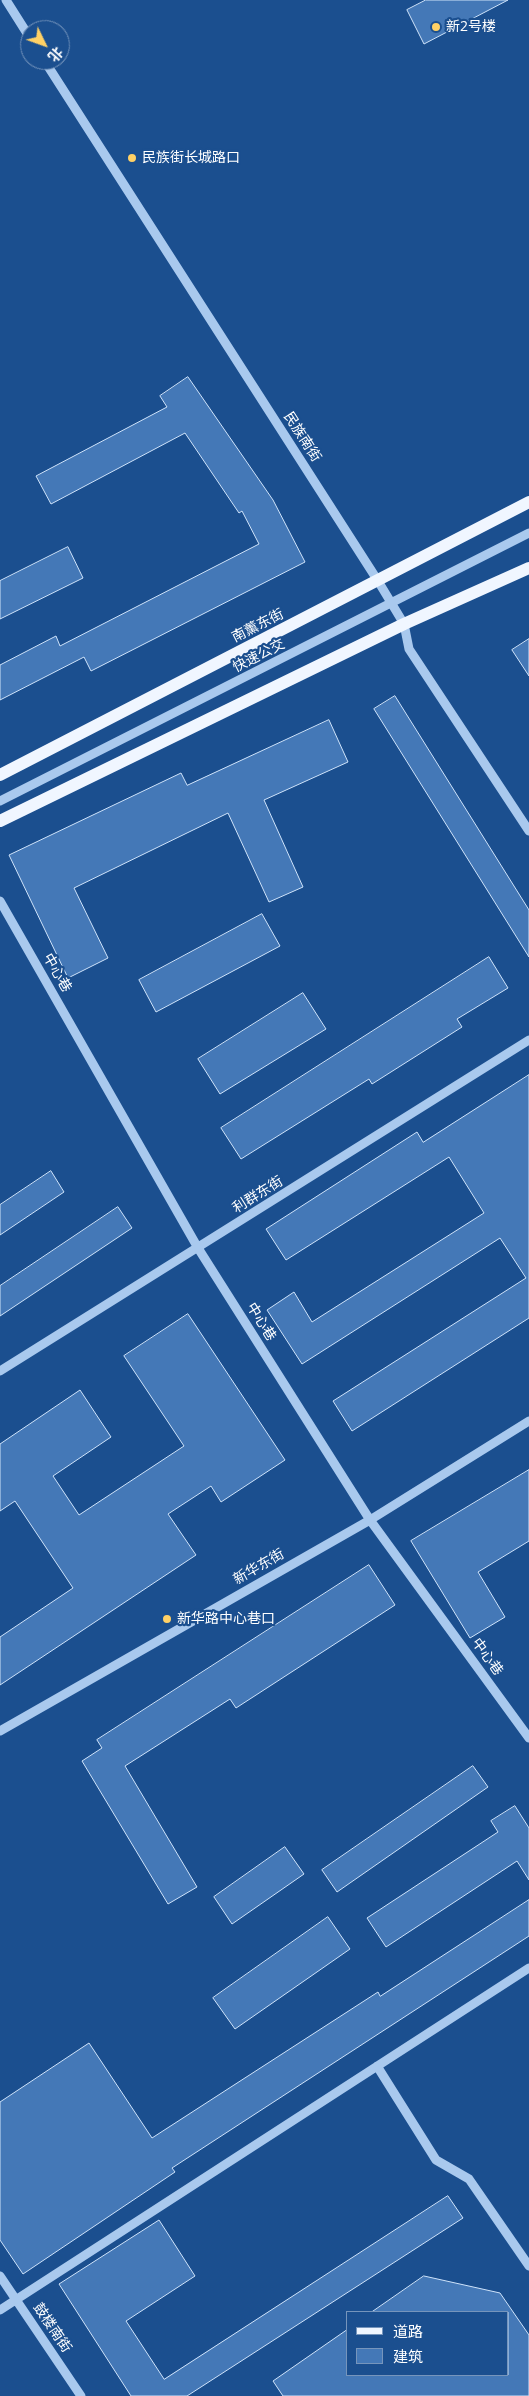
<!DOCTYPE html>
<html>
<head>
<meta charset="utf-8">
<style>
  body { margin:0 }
  #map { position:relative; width:529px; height:2396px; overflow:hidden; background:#1b4f8f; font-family:"Open Sans","Noto Sans SC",sans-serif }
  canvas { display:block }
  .legend { position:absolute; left:346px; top:2311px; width:162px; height:65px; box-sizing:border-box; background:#1b4f8f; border:1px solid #7695bc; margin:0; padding:6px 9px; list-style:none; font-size:15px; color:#fff }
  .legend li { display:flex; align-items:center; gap:10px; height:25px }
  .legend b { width:25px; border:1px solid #7695bc }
  .north { position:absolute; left:20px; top:20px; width:50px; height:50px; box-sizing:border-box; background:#1b4f8f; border:1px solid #7695bc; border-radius:50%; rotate:132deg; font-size:14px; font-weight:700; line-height:20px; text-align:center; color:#fff }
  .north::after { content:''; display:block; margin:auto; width:18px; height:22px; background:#ffd166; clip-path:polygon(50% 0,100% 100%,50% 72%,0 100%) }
</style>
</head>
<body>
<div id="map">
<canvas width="529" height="2396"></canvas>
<ul class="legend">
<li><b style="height:6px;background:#f0f6ff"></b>道路</li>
<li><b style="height:14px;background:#4478b7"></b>建筑</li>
</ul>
<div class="north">北</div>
</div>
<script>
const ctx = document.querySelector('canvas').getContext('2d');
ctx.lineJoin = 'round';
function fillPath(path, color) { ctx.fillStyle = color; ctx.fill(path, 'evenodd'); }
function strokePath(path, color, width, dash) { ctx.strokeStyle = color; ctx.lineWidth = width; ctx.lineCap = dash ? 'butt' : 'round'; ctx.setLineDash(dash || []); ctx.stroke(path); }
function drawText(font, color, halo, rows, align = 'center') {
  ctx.font = font + ' "Open Sans","Noto Sans SC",sans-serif'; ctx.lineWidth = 4.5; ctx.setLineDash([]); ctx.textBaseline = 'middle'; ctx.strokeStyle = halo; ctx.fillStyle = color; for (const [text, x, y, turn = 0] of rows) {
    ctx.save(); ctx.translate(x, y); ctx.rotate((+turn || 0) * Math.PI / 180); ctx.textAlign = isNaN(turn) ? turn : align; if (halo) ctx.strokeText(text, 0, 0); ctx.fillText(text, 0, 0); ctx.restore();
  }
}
const building = new Path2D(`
  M426 0H508L424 44 407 10Z
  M188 377 273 500 305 562 91 671 84 657 0 700V665L56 636 60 646 259 544 242 511 239 513 185 433 51 504 36 476 167 407 160 396Z
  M68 547 83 578 0 619V581Z
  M529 639V676L512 650Z
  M395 696 529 910V957L374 709Z
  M329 720 348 762 264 800 303 887 269 902 228 813 74 888 108 958 68 978 9 855 181 773 187 785Z
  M262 914 280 946 156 1012 139 980Z
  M489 957 508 988 457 1019 462 1027 372 1084 369 1079 241 1159 221 1128Z
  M303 993 326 1029 220 1094 198 1059Z
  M529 1075V1318L352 1431 333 1401 526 1278 500 1238 302 1364 267 1310 294 1292 312 1322 484 1213 449 1157 286 1260 266 1229 417 1132 423 1142Z
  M51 1171 64 1192 0 1235V1205Z
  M118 1207 132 1228 0 1316V1286Z
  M188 1314 285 1460 221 1502 211 1486 168 1514 196 1555 0 1685V1637L73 1588 15 1501 0 1511V1444L80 1390 111 1437 53 1476 79 1515 184 1446 124 1356Z
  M529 1470V1541L478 1572 505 1617 470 1638 411 1541Z
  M369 1565 395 1605 236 1708 230 1699 125 1766 197 1887 168 1904 82 1761 102 1748 97 1740Z
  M473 1766 488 1787 337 1892 322 1870Z
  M515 1806 529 1828V1880L517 1861 386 1947 367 1918 498 1832 491 1821Z
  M285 1847 304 1874 232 1924 214 1897Z
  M529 1900V1936L172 2168 175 2172 23 2274 0 2240V2102L89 2043 152 2138 378 1992 380 1996Z
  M328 1917 350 1949 235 2029 213 1998Z
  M448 2196 463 2218 187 2396H131L59 2284 159 2220 195 2276 126 2321 164 2379Z
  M424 2276 500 2293 529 2335V2396H283L273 2381 348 2329V2375H508V2312H372Z`);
fillPath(building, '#4478b7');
strokePath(building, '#cfe3fa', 1);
strokePath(new Path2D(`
  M6 0 30 38
  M44 60 378 581 404 624 409 649 529 831
  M0 801 529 533
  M0 901 198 1248 370 1520 529 1738
  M0 1371 529 1040
  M0 1731 370 1520 529 1421
  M377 2066 436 2160 469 2179 529 2266
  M0 2276 81 2396
  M0 2310 529 1968`), '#a9c9ee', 9);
strokePath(new Path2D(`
  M0 775 529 502
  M0 821 404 624 529 568`), '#f0f6ff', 12);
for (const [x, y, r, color] of [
  [436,27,5,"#ffd166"],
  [132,158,5,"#ffd166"],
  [167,1619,5,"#ffd166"]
]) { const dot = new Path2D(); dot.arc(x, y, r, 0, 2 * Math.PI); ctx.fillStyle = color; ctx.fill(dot); strokePath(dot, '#1b4f8f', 2); }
drawText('14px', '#fff', '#1b4f8f', [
  ["新2号楼",446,27],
  ["民族街长城路口",142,158],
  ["新华路中心巷口",177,1619]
], 'left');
drawText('14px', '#fff', '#1b4f8f', [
  ["民族南街",302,437,57],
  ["南薰东街",258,626,-27],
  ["快速公交",259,656,-27],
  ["中心巷",57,973,60],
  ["利群东街",258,1195,-32],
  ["中心巷",261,1322,58],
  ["新华东街",259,1567,-30],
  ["中心巷",487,1657,54],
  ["鼓楼南街",52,2328,56]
]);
</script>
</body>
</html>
